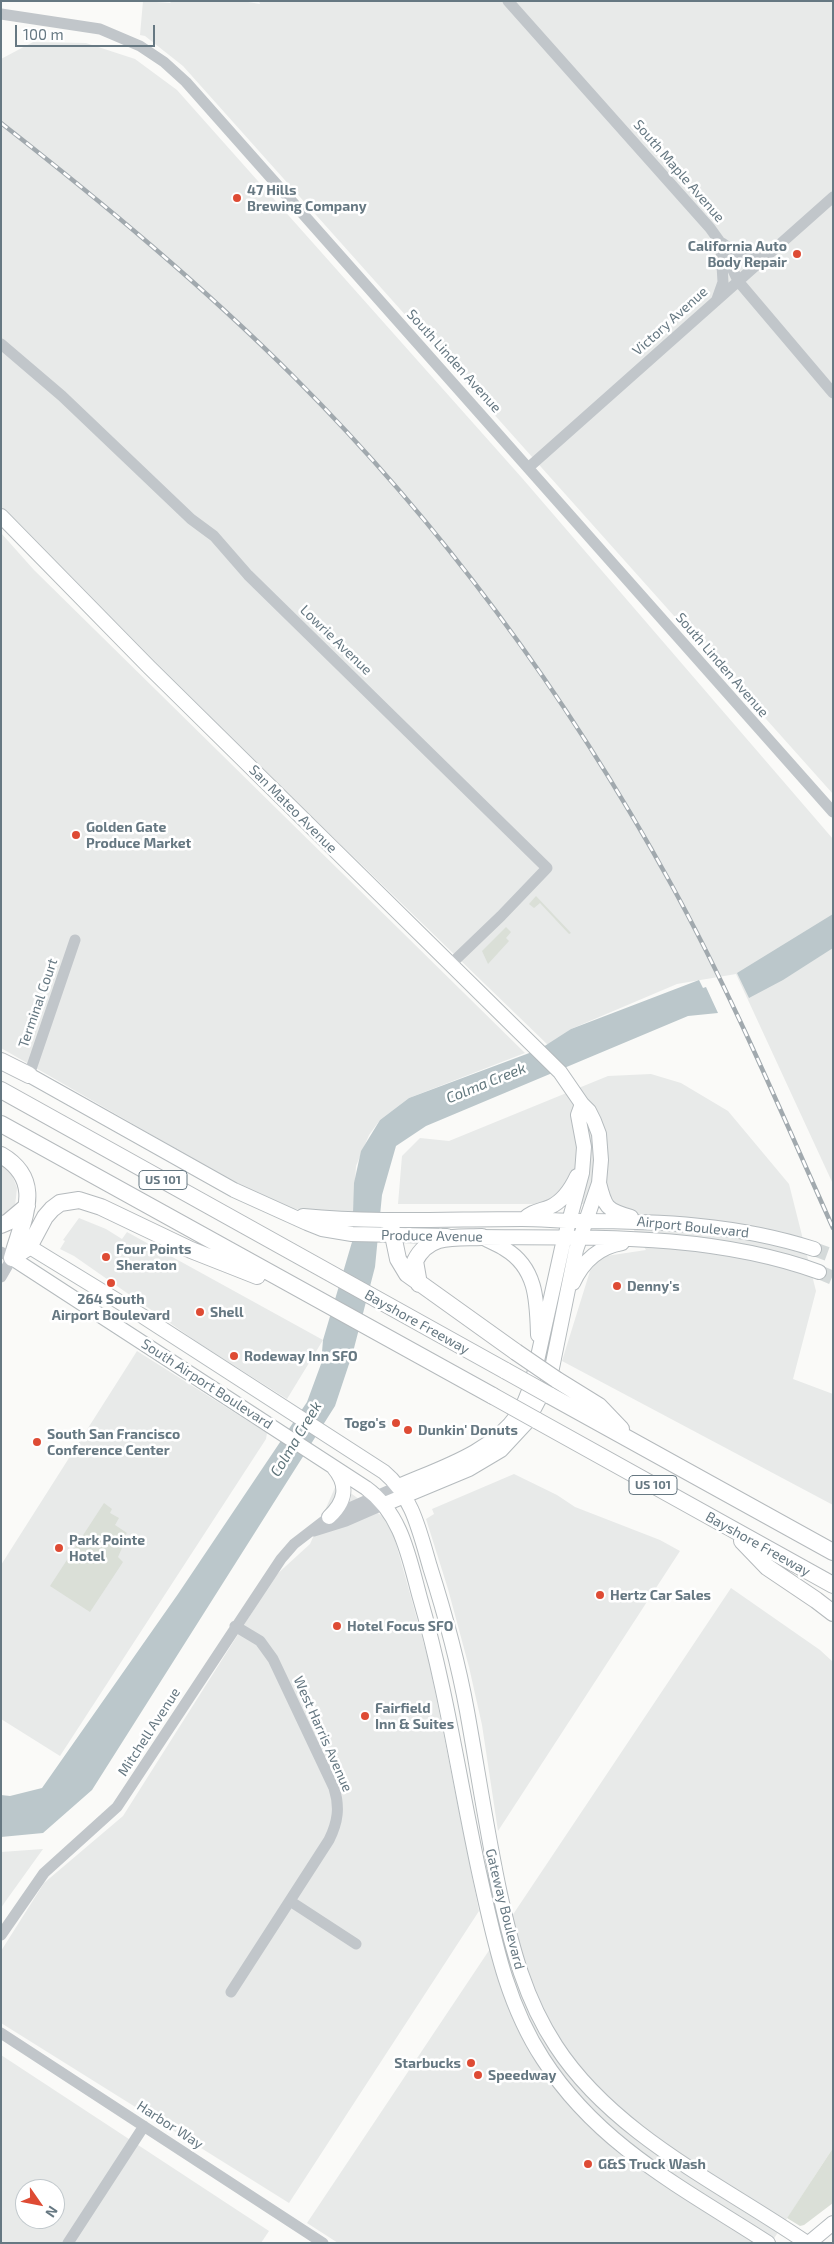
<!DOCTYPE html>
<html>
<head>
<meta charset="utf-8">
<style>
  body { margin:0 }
  #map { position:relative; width:834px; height:2244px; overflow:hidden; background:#fafaf8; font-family:"Exo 2",sans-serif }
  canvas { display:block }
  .frame { position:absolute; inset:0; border:2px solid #667882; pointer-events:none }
  .north { position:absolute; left:15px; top:2179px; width:50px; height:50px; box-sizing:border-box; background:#fff; border:1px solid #c2c9cd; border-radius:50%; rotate:123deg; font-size:14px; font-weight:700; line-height:20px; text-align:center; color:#667882 }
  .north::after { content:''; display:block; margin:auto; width:18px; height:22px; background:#de4b34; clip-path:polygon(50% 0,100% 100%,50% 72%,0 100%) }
  .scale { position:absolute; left:15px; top:25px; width:140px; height:22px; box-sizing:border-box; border:2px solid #667882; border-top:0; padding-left:6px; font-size:15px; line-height:18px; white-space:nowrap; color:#667882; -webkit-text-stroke:4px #fff; paint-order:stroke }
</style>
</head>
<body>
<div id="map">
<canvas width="834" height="2244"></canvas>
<div class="frame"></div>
<div class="north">N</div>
<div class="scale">100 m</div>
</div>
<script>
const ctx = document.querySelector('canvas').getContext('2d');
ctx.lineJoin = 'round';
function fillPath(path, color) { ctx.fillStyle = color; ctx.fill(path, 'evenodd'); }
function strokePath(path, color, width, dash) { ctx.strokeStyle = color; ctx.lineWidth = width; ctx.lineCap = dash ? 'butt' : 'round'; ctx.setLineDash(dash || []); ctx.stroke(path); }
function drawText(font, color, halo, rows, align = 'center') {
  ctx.font = font + ' "Exo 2",sans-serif'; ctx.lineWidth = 5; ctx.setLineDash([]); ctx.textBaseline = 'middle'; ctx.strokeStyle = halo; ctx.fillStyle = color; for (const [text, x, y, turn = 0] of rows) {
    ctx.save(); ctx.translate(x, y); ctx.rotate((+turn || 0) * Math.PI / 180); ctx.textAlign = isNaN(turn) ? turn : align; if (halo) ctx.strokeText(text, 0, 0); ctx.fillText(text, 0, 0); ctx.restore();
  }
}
fillPath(new Path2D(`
  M143 1 170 3 172 1H242L260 4 259 1H833V794L183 66 145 36 140 35Z
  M33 42 86 43 135 59 177 90 522 478 833 839V1184L736 974 677 984 571 1029 549 1046 86 598 1 508V59Z
  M1 533 34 570 525 1053 409 1098 380 1120 369 1135 356 1166 353 1217 288 1208 225 1177 1 1048Z
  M651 1074 681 1083 728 1111 789 1184 816 1291 793 1379 833 1394V1505L562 1361 590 1271 598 1261 606 1256 646 1250 618 1204H398L402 1156 420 1138 449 1141 608 1076Z
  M1 1164 12 1175 17 1188 15 1206 1 1217Z
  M79 1218 106 1229 122 1239 127 1232 323 1340 287 1399 200 1344 74 1256 60 1249 65 1241 63 1240Z
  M137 1351 267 1433 266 1439 60 1756 1 1719V1565Z
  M514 1474 557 1495 575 1507 660 1540 680 1551 498 1831 482 1725 469 1667 448 1589 426 1519 434 1514 432 1509Z
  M337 1483 390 1522 429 1662 479 1911 289 2203 1 2023V1951L44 1883 123 1816 275 1576 310 1544Z
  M731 1588 820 1650 833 1662V2148L771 2243H338L307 2223Z
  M43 1849 5 1902 1 1908V1852Z
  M1 2055 269 2231 261 2243H1ZM25 2189H55V2219H25Z`), '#e8eae9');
fillPath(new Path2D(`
  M536 896 571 933 569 934 540 903 534 908 529 904Z
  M506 927 511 932 506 938 509 941 488 964 482 951Z
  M104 1503 112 1509 110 1513 119 1518 115 1525 127 1533 119 1542 122 1548 118 1557 123 1562 90 1612 50 1586Z
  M833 2148V2203L804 2225 800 2226 787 2218Z`), '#dadfd7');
fillPath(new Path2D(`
  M833 914V948L783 980 749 998 737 973Z
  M699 980 703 988 706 987 718 1013 688 1016 426 1126 396 1146 382 1195 375 1267 353 1352 335 1406 92 1790 43 1833 1 1837V1795L10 1796 42 1788 178 1594 307 1402 321 1364 323 1340 352 1242 354 1183 361 1151 380 1120 409 1098 540 1049 571 1029Z`), '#bbc7cb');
strokePath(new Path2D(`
  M814 1249 833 1256
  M819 1272 833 1278`), '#d5dada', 14, [14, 7]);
const major = new Path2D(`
  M1 516 149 667 560 1072 582 1104 589 1111 594 1121 599 1134 601 1160 599 1183 576 1250 552 1368 546 1386 527 1422 501 1450 469 1469 385 1504
  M29 1075 234 1190 307 1223 322 1229 352 1234 447 1236
  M599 1183C605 1207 606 1210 631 1217
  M303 1216C376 1223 449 1219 522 1219 541 1219 560 1221 579 1221 659 1221 737 1224 814 1249
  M524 1219C532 1211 540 1211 550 1207 563 1201 571 1189 577 1176
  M473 1237C589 1238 708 1232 819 1272
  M484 1238C491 1242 499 1245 505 1249 537 1268 537 1302 538 1335
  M20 1241 144 1317 384 1472C412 1495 420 1533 430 1567 445 1614 458 1662 467 1711 478 1772 487 1833 500 1894 512 1948 525 1999 556 2046 614 2135 721 2184 807 2243
  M12 1258 366 1488C402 1514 409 1558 420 1598 447 1691 460 1786 481 1881 495 1943 507 2004 543 2059 599 2146 683 2188 768 2243
  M573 1283C583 1261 598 1247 622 1243
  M399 1486C440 1468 491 1453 518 1414 525 1404 529 1391 533 1379L562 1248 582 1173 584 1147 578 1115 582 1104
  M329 1517C345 1502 349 1486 334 1468
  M809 2243 833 2223`);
const highway = new Path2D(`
  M1 1061 29 1075
  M1 1090 506 1371
  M1 1124 493 1396
  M1 1155C46 1181 22 1220 12 1258
  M390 1221 398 1259 407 1274 516 1352
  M1 1225 8 1222 27 1206
  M12 1258 29 1247 45 1217 52 1209 60 1203 79 1200 101 1207 191 1250 257 1276
  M419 1284 415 1261C429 1233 455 1238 482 1237
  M557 1380 599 1406 621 1429
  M549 1395 833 1552
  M536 1420 833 1585
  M742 1541 767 1567 816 1600 833 1613`);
strokePath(major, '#b5bbbe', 16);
strokePath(highway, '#b5babd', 18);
strokePath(new Path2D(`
  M508 1 710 228 720 242 738 281 833 393
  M1 14 100 29 140 46 164 62 186 82 833 812
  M722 243C736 253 749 259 767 255
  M717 299 723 282 721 249
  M1 344 62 396 191 519 214 536 248 575 547 868 501 916 451 964
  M528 468 833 197
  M29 1075 75 940
  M1 1252 12 1258 1 1277
  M314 1531 346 1521 385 1504
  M290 1901 356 1944
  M1 1935 44 1873 117 1807 281 1559 294 1544 329 1517 399 1486
  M231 1992 329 1840C338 1822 340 1807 334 1788L273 1659 260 1641 235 1626
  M1 2033 323 2243
  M68 2243 144 2126`), '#c1c6ca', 11);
strokePath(major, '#fff', 14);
strokePath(highway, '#fff', 16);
const rail = new Path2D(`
  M1 123C103 203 202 285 294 377 443 526 569 699 671 884 732 995 781 1112 833 1228`);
strokePath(rail, '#a1a9ae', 4.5);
strokePath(rail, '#fff', 2.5, [8]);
const highwayBridge = new Path2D(`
  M516 1352 557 1380
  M506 1371 549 1395
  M493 1396 536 1420`);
strokePath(highwayBridge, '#b5babd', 18, []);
strokePath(highwayBridge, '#fff', 16);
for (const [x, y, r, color] of [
  [237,198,5,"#de4b34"],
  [797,254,5,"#de4b34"],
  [76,835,5,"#de4b34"],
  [106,1257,5,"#de4b34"],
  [111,1283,5,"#de4b34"],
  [617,1286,5,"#de4b34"],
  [200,1312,5,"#de4b34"],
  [234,1356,5,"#de4b34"],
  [396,1423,5,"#de4b34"],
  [408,1430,5,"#de4b34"],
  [37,1442,5,"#de4b34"],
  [59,1548,5,"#de4b34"],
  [600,1595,5,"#de4b34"],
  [337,1626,5,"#de4b34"],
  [365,1716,5,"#de4b34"],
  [471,2063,5,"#de4b34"],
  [478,2075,5,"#de4b34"],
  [588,2164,5,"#de4b34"]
]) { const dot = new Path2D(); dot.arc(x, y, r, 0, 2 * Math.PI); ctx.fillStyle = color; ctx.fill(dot); strokePath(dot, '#fff', 2); }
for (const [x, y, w] of [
  [163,1180,48],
  [653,1485,48]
]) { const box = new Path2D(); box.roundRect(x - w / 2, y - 9.5, w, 19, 4); ctx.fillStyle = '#fff'; ctx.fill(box); strokePath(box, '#667882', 1); }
drawText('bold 12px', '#667882', null, [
  ["US 101",163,1180],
  ["US 101",653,1485]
]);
drawText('14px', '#667882', '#fff', [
  ["South Maple Avenue",679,171,49],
  ["Victory Avenue",670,321,-42],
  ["South Linden Avenue",454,361,48],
  ["Lowrie Avenue",336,640,44],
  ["South Linden Avenue",722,665,49],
  ["San Mateo Avenue",293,809,45],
  ["Terminal Court",38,1003,-71],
  ["Airport Boulevard",693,1227,6],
  ["Produce Avenue",432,1236,1],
  ["Bayshore Freeway",417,1322,29],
  ["South Airport Boulevard",207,1384,33],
  ["Bayshore Freeway",758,1544,29],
  ["Mitchell Avenue",149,1732,-57],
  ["West Harris Avenue",323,1734,66],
  ["Gateway Boulevard",505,1909,76],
  ["Harbor Way",170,2125,33]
]);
drawText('bold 14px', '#667882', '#fff', [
  ["47 Hills",247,190],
  ["Brewing Company",247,206],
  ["California Auto",787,246,"right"],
  ["Body Repair",787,262,"right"],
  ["Golden Gate",86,827],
  ["Produce Market",86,843],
  ["Four Points",116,1249],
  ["Sheraton",116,1265],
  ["Denny's",627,1286],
  ["264 South",111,1299,"center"],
  ["Airport Boulevard",111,1315,"center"],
  ["Shell",210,1312],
  ["Rodeway Inn SFO",244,1356],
  ["Togo's",386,1423,"right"],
  ["Dunkin' Donuts",418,1430],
  ["South San Francisco",47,1434],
  ["Conference Center",47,1450],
  ["Park Pointe",69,1540],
  ["Hotel",69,1556],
  ["Hertz Car Sales",610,1595],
  ["Hotel Focus SFO",347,1626],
  ["Fairfield",375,1708],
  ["Inn & Suites",375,1724],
  ["Starbucks",461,2063,"right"],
  ["Speedway",488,2075],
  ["G&S Truck Wash",598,2164]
], 'left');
drawText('italic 15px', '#60767c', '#fff', [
  ["Colma Creek",486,1083,-22],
  ["Colma Creek",296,1439,-59]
]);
</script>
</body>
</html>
